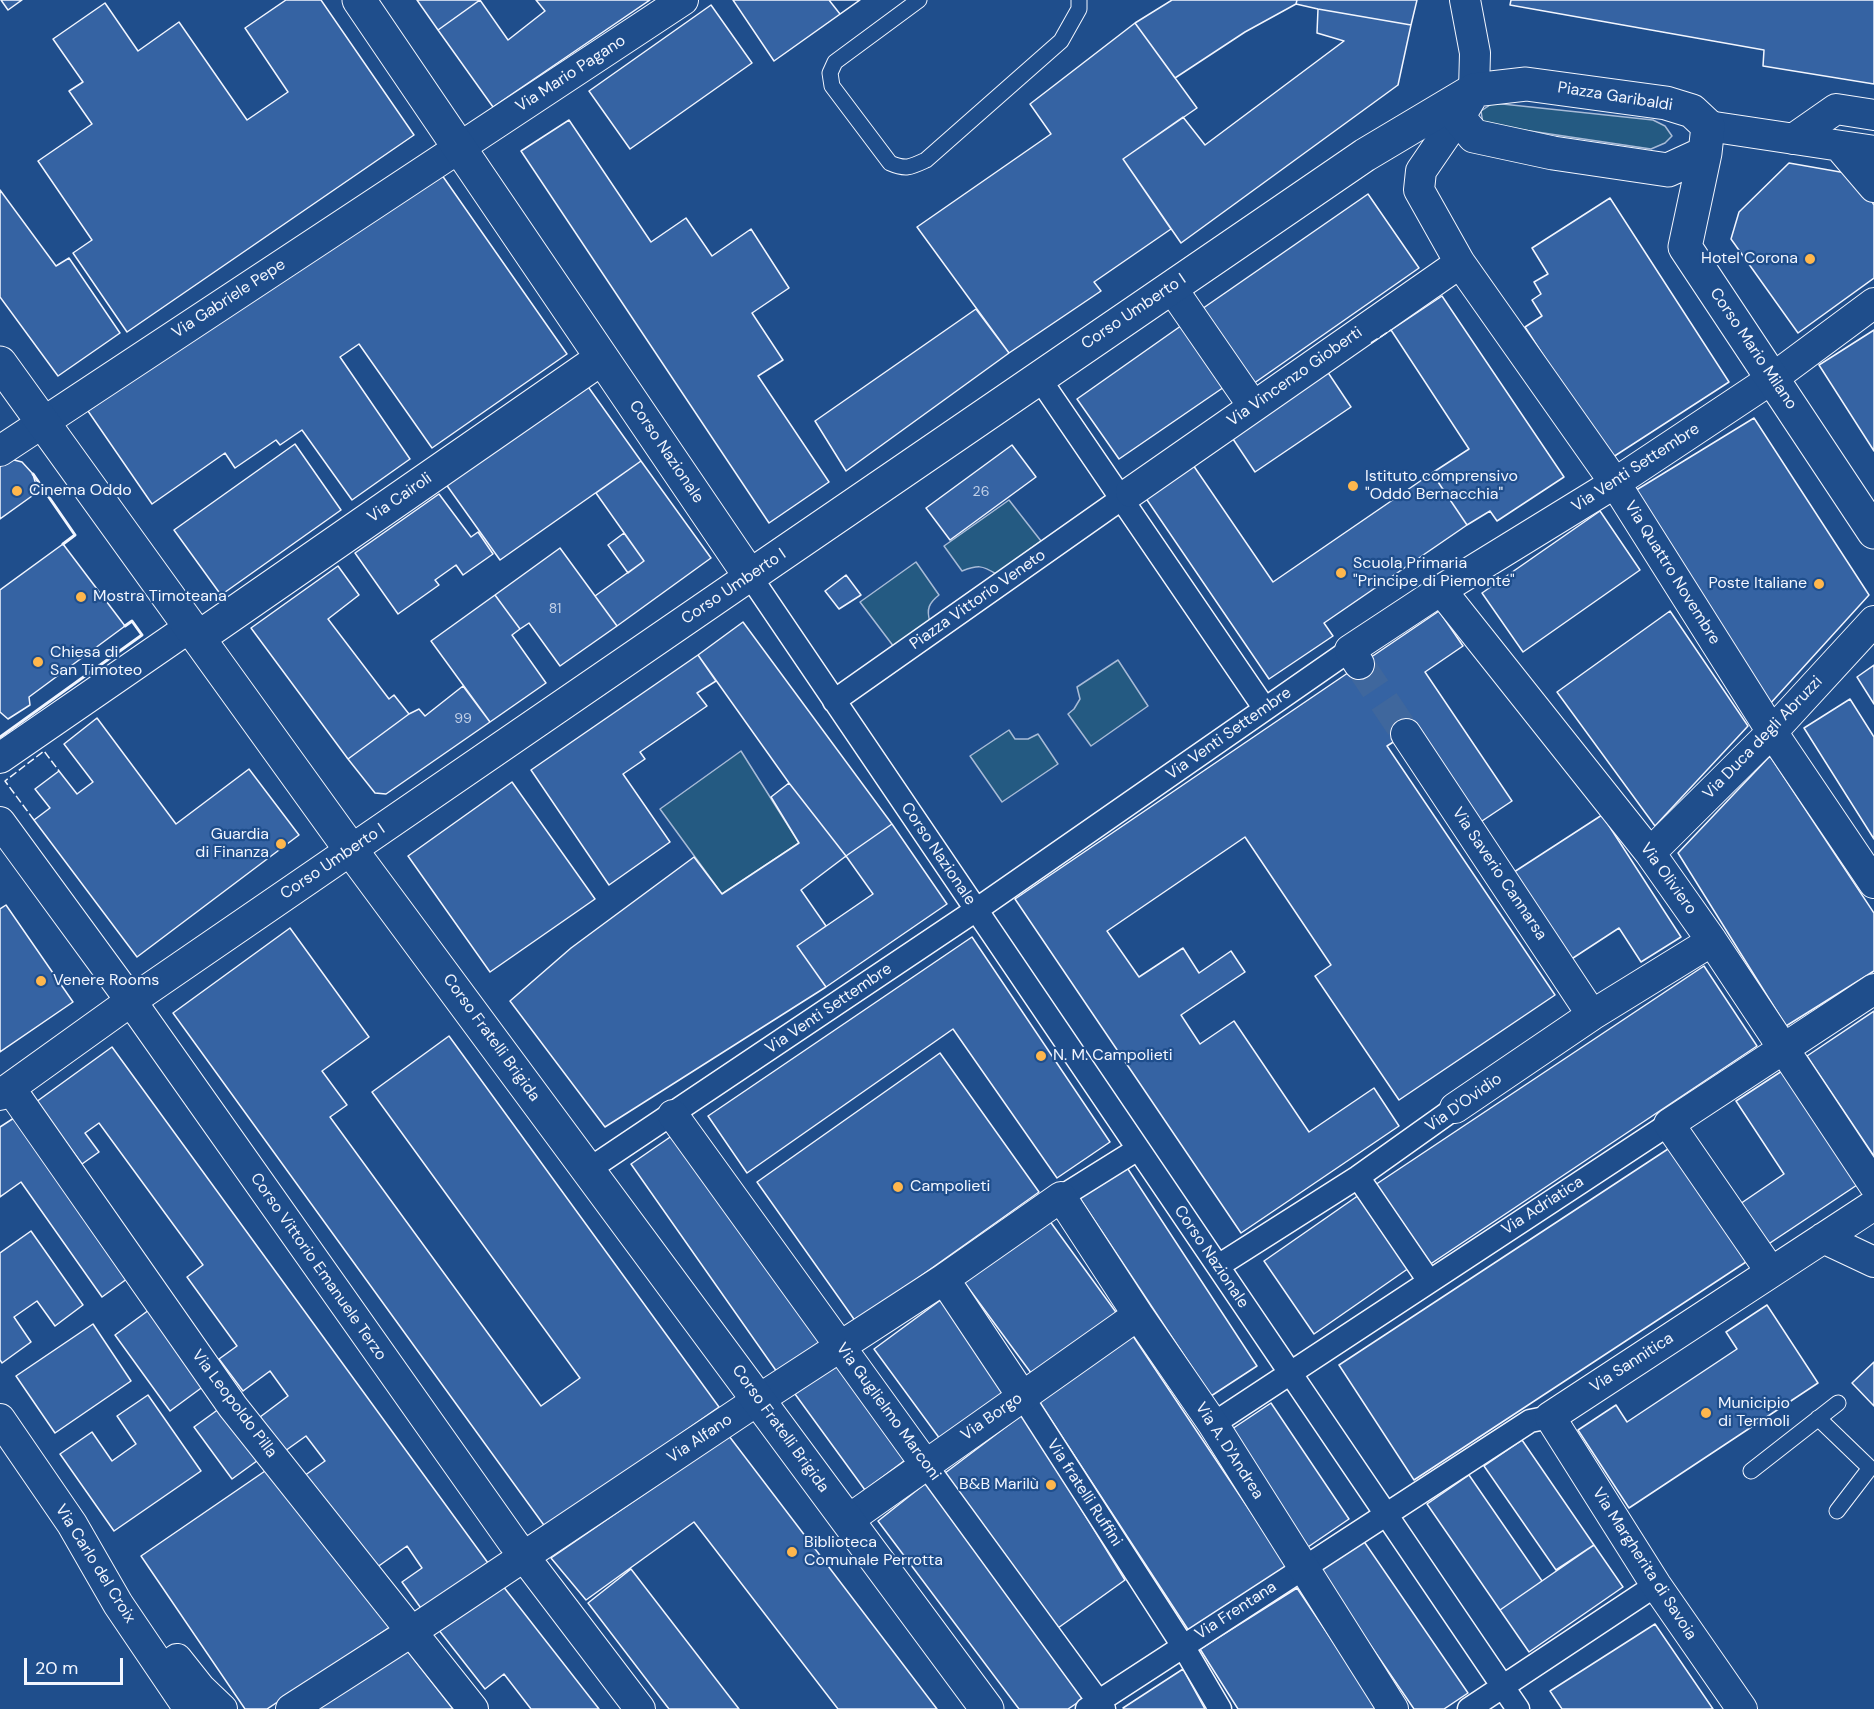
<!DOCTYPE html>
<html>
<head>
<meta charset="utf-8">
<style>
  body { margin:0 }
  #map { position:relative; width:1874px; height:1709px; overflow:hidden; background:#1f4e8c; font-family:"DM Sans",sans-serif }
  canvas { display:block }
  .scale { position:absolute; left:24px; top:1658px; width:99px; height:27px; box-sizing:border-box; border:3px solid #f2f6ff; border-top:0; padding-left:8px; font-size:18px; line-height:21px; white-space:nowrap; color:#f2f6ff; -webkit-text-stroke:4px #1f4e8c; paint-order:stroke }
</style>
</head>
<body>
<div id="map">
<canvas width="1874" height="1709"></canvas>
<div class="scale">20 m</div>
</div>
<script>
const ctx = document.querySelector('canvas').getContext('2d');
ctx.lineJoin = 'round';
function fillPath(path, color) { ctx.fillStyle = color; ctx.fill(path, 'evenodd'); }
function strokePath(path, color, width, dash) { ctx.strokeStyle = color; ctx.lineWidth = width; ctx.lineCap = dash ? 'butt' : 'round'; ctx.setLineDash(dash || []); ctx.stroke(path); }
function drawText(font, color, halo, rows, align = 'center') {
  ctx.font = font + ' "DM Sans",sans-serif'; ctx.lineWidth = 4.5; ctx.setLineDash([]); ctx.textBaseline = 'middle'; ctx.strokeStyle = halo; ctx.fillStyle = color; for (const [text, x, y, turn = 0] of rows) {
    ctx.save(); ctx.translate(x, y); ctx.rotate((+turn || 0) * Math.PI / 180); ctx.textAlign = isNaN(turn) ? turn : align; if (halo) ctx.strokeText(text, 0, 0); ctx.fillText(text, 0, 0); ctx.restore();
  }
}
const green = new Path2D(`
  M1493 103 1653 120 1665 126 1672 136 1665 143 1651 149 1483 124 1481 111Z
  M1009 500 1041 541 996 574C982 565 978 565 962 571L944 546Z
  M916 562 939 595C929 603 926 609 930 622L894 647 860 602Z
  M1118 660 1148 706 1091 746 1068 714 1074 709 1080 699 1077 687Z
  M1009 730 1015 739H1028L1038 734 1058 764 1002 802 970 756Z
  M741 751 799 843 722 894 660 809Z`);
fillPath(green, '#245a82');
strokePath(green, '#a8bbd7', 1.5);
const building = new Path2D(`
  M1 0H22L8 10Z
  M286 0H321L414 135 127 332 73 253 92 240 38 161 92 124 69 91 83 82 53 39 105 3 138 51 179 22 247 120 288 92 245 28Z
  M417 0H480L438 30Z
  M480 0 508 40 545 11 536 0H650L493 107 438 30Z
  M733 0H860L774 61Z
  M829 0H860L840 14Z
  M1172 0H1297L1296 4 1245 32 1175 78 1135 23Z
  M1297 0H1417L1411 25 1318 9 1296 4Z
  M1511 0H1874V84L1763 66 1764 50 1510 5Z
  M711 5 752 63 630 149 589 91Z
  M1318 9 1411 25 1398 85 1181 243 1123 159 1183 117 1205 145 1344 41 1317 33Z
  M1135 23 1197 108 1123 159 1171 229 1094 282 1101 291 1009 353 917 227 1051 134 1030 104Z
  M569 120 651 242 686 218 712 256 751 229 789 288 752 313 783 360 758 376 829 482 769 523 521 151Z
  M1789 163 1846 173 1868 195 1874 205V278L1798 333 1731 239 1739 212Z
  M437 168 567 354 432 448 359 344 340 357 410 459 352 500 302 430 280 445 276 440 235 468 225 453 152 504 88 411Z
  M0 190 56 266 69 258 120 333 58 376 0 297Z
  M1368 194 1419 268 1250 386 1199 311Z
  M1610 198 1729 382 1610 459 1525 327 1542 316 1532 300 1541 294 1534 282 1548 274 1532 248Z
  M1442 296 1564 477 1497 521 1490 511 1467 525 1432 473 1469 449 1391 330Z
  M976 309 1009 353 846 471 815 421Z
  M1185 323 1227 385 1119 459 1077 399Z
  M1874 330V451L1819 365Z
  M1327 371 1351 407 1255 472 1231 436Z
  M584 381 641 461 500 560 443 480Z
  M1754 418 1869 595 1769 705 1633 492Z
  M295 444 341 510 221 595 174 530Z
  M1012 445 1036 477 950 540 926 508Z
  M6 458 22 462 33 474 36 485 32 496 0 519V462Z
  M641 461 711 558 617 626 595 596 644 561 596 493Z
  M1191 462 1273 582 1432 473 1467 525 1324 623 1333 636 1269 679 1143 494Z
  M439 494 471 537 478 532 493 554 463 575 456 565 435 580 439 585 398 614 355 553Z
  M1600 511 1640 570 1523 652 1482 593Z
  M624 533 644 561 628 573 608 545Z
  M63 544 125 626 29 697 30 705 8 719 0 712V590Z
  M560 548 617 626 560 666 529 623 520 629 495 595Z
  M338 566 359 595 328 619 389 699 394 695 409 714 348 759 251 628Z
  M846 575 861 595 839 609 825 591Z
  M495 595 520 629 512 635 546 683 490 722 431 641Z
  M1439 611 1463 646 1425 672 1512 801 1479 823 1406 734 1387 746 1555 995 1399 1100 1315 976 1331 965 1245 837 1107 931 1139 977 1183 948 1199 973 1231 951 1245 972 1181 1015 1200 1044 1234 1021 1309 1132 1374 1088 1399 1126 1241 1233 1015 899Z
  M1670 611 1748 726 1655 826 1557 692Z
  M743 622 892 824 846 856 789 783 698 655Z
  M698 655 716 681 697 693 707 706 640 752 645 759 623 774 670 842 609 885 531 770Z
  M1874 665V704L1857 677Z
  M463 686 490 722 386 794 375 793 348 759 409 714 419 709 425 716Z
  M1850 699 1874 737V839L1804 728Z
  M97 718 176 824 249 769 299 835 137 957 34 820 50 808 35 789 59 771 77 794 93 782 64 744Z
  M1770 756 1874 913V971L1786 1026 1678 853Z
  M512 782 595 899 490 972 408 856Z
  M789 783 846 856 801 890 826 926 797 946 826 987 605 1127 510 1001 571 948 694 857 722 894 799 843 771 797Z
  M1602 815 1681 937 1641 962 1619 928 1570 960 1514 872Z
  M892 824 947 904 826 987 797 946 873 894 846 856Z
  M6 905 73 1002 0 1052V909Z
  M290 928 369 1037 322 1071 347 1105 330 1117 541 1406 580 1378 372 1092 449 1036 719 1407 546 1528 173 1013Z
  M972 937 1110 1142 1057 1178 953 1029 747 1173 708 1116Z
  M1704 966 1757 1046 1429 1265 1375 1185Z
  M1874 1011V1156L1807 1056Z
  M112 1047 488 1563 423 1611 402 1582 422 1568 407 1546 373 1570 304 1476 325 1461 306 1436 285 1451 260 1417 288 1396 270 1371 243 1391 219 1359 237 1346 187 1277 203 1265 99 1123 85 1133 99 1152 82 1164 36 1102Z
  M940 1053 1039 1192 856 1322 757 1182Z
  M1782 1071 1857 1185 1764 1247 1737 1206 1784 1174 1736 1101Z
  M17 1116 131 1276 102 1297 21 1182 0 1197V1127Z
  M676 1133 822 1341 777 1372 631 1164Z
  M1671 1147 1746 1262 1414 1480 1339 1365Z
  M1126 1166 1257 1366 1211 1396 1079 1197Z
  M1359 1195 1409 1268 1314 1334 1264 1261Z
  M1049 1220 1118 1315 1034 1377 964 1282Z
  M31 1231 83 1305 55 1326 37 1301 14 1317 31 1342 2 1363 0 1360V1253Z
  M942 1299 1008 1390 940 1439 874 1349Z
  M1767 1305 1818 1383 1629 1508 1578 1430 1616 1405 1627 1422 1737 1349 1726 1332Z
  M153 1307 208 1383 170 1411 115 1335Z
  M93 1324 131 1381 55 1433 16 1376Z
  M1133 1336 1287 1566 1189 1631 1038 1400Z
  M839 1362 908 1458 865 1490 795 1394Z
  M1874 1362V1406L1852 1383Z
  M148 1395 201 1471 114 1531 60 1454 92 1432 112 1461 136 1444 117 1416Z
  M1271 1403 1349 1519 1305 1549 1226 1433Z
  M223 1406 261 1458 232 1479 194 1427Z
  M1023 1414 1125 1580 1058 1628 945 1473Z
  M729 1436 937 1709H838L694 1522 586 1600 551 1558Z
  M1522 1440 1594 1545 1556 1570 1484 1466Z
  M268 1469 390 1627 267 1709H245L141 1556Z
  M1469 1475 1542 1581 1500 1610 1427 1504Z
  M926 1483 1083 1699 1068 1709H1019L878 1521Z
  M1363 1540 1468 1693 1444 1709H1414L1319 1570Z
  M1594 1545 1623 1587 1529 1652 1500 1610Z
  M631 1569 739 1709H669L588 1603Z
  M499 1581 599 1709H531L504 1674 485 1689 438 1629Z
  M1297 1588 1378 1709H1238L1200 1649Z
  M1655 1624 1713 1709H1562L1550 1691Z
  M405 1648 453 1709H313Z
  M1183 1669 1205 1709H1124L1123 1708Z`);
fillPath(building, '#3563a3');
strokePath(building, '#f2f6ff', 1.5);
strokePath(new Path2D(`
  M1359 664 1406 734`), '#3f679d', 30, [30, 15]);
const service = new Path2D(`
  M919 0 835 62 830 73 832 86 890 163C906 170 911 167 926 160L1061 41 1079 9V0
  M1818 1418 1870 1468 1837 1511
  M1751 1471 1838 1403`);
const pedestrian = new Path2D(`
  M1039 378 1265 709
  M750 576 1518 1709
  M834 701 1131 492
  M588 1170 976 910 1350 650
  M1358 1177 1429 1281
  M1061 1197 1138 1149
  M1218 1266 1358 1177 1455 1108
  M1022 1396 1183 1646 1220 1709
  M1213 1424 1669 1124
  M925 1464 1104 1709
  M1087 1709 1530 1421 1550 1417
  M1469 1709 1656 1585`);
const minor = new Path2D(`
  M1465 0 1475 53 1474 90
  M1458 117 1421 171 1419 190 1460 263 1615 483 1772 732 1874 883
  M1708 126 1874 151
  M1793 139 1836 109 1874 115
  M1839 146 1874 187
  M1171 287 1253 406
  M0 451 683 0
  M1131 492 1460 263
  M1441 590 1650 853 1712 941 1874 1185
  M1359 664 1350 650 1441 590 1615 483 1773 378 1874 303
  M1406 734 1592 1015
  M0 758 190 627
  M0 822 131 1001 513 1542 640 1709
  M1650 853 1772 732 1874 621
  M10 1088 233 1407 473 1709
  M0 1095 131 1001 750 576
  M1455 1108 1592 1015 1712 941
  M673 1115 925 1464
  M1823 1238 1874 1262
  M1771 1272 1669 1124 1874 989
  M944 1279 1022 1396
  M0 1419 72 1524 118 1604 189 1709
  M848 1520 1138 1315
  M177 1659 200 1688 222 1709
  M291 1709 411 1632 758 1400 944 1279 1061 1197 1138 1315 1213 1424 1393 1709
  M1742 1709 1656 1585 1550 1417 1874 1205`);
const tertiary = new Path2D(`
  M359 0 750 576 1365 155 1474 90 1526 84 1666 103 1692 111 1708 126 1705 153 1685 247 1874 532
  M1474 90 1458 117 1474 136 1553 153 1668 170 1705 153
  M0 363 351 850 987 1709
  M198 638 602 358`);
strokePath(service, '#f2f6ff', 17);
strokePath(pedestrian, '#f2f6ff', 25);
strokePath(minor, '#f2f6ff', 32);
strokePath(tertiary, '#f2f6ff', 35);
strokePath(service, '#1f4e8c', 15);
strokePath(pedestrian, '#1f4e8c', 22);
strokePath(minor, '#1f4e8c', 30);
strokePath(tertiary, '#1f4e8c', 33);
strokePath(new Path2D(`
  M1371 343 1391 330
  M34 820 5 781 44 751 59 771`), '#f2f6ff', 1.5, [8, 3]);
strokePath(new Path2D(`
  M33 474 75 535 63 544
  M0 737 142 635 132 621 125 626`), '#f2f6ff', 3);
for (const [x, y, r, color] of [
  [1810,259,6,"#ffb74d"],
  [1353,486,6,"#ffb74d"],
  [17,491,6,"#ffb74d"],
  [1341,573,6,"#ffb74d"],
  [1819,584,6,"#ffb74d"],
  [81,597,6,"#ffb74d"],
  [38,662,6,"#ffb74d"],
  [281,844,6,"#ffb74d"],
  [41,981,6,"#ffb74d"],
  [1041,1056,6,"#ffb74d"],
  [898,1187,6,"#ffb74d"],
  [1706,1413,6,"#ffb74d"],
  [1051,1485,6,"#ffb74d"],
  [792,1552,6,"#ffb74d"]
]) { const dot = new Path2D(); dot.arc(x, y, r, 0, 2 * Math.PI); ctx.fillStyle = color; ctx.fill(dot); strokePath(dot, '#1f4e8c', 2); }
drawText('14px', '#c3d1e8', null, [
  ["26",981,492],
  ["81",555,609],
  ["99",463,719]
]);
drawText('16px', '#f2f6ff', '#1f4e8c', [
  ["Via Mario Pagano",571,74,-33],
  ["Piazza Garibaldi",1615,97,9],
  ["Via Gabriele Pepe",229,299,-33],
  ["Corso Umberto I",1134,312,-34],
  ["Corso Mario Milano",1753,349,56],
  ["Via Vincenzo Gioberti",1295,377,-35],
  ["Corso Nazionale",666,452,56],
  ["Via Venti Settembre",1636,468,-33],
  ["Via Cairoli",400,498,-35],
  ["Via Quattro Novembre",1672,573,58],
  ["Corso Umberto I",734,587,-34],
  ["Piazza Vittorio Veneto",978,600,-35],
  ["Via Venti Settembre",1229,734,-35],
  ["Via Duca degli Abruzzi",1763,738,-46],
  ["Corso Nazionale",938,854,56],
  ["Corso Umberto I",333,862,-34],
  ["Via Saverio Cannarsa",1499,874,56],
  ["Via Oliviero",1668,879,54],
  ["Via Venti Settembre",829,1009,-34],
  ["Corso Fratelli Brigida",491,1038,54],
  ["Via D'Ovidio",1464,1103,-35],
  ["Via Adriatica",1543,1206,-33],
  ["Corso Nazionale",1211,1257,56],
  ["Corso Vittorio Emanuele Terzo",318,1267,55],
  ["Via Sannitica",1632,1363,-33],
  ["Via Leopoldo Pilla",234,1404,53],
  ["Via Guglielmo Marconi",888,1412,54],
  ["Via Borgo",992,1417,-35],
  ["Corso Fratelli Brigida",780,1429,54],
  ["Via Alfano",700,1439,-34],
  ["Via A. D'Andrea",1229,1451,57],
  ["Via fratelli Ruffini",1084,1493,57],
  ["Via Carlo del Croix",95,1564,58],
  ["Via Margherita di Savoia",1644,1564,57],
  ["Via Frentana",1236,1611,-33]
]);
drawText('16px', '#f2f6ff', '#1f4e8c', [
  ["Hotel Corona",1798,259,"right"],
  ["Istituto comprensivo",1365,477],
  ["\"Oddo Bernacchia\"",1365,495],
  ["Cinema Oddo",29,491],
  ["Scuola Primaria",1353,564],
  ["\"Principe di Piemonte\"",1353,582],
  ["Poste Italiane",1807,584,"right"],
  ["Mostra Timoteana",93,597],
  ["Chiesa di",50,653],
  ["San Timoteo",50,671],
  ["Guardia",269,835,"right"],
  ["di Finanza",269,853,"right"],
  ["Venere Rooms",53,981],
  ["N. M. Campolieti",1053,1056],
  ["Campolieti",910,1187],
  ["Municipio",1718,1404],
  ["di Termoli",1718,1422],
  ["B&B Marilù",1039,1485,"right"],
  ["Biblioteca",804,1543],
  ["Comunale Perrotta",804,1561]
], 'left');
</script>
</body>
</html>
